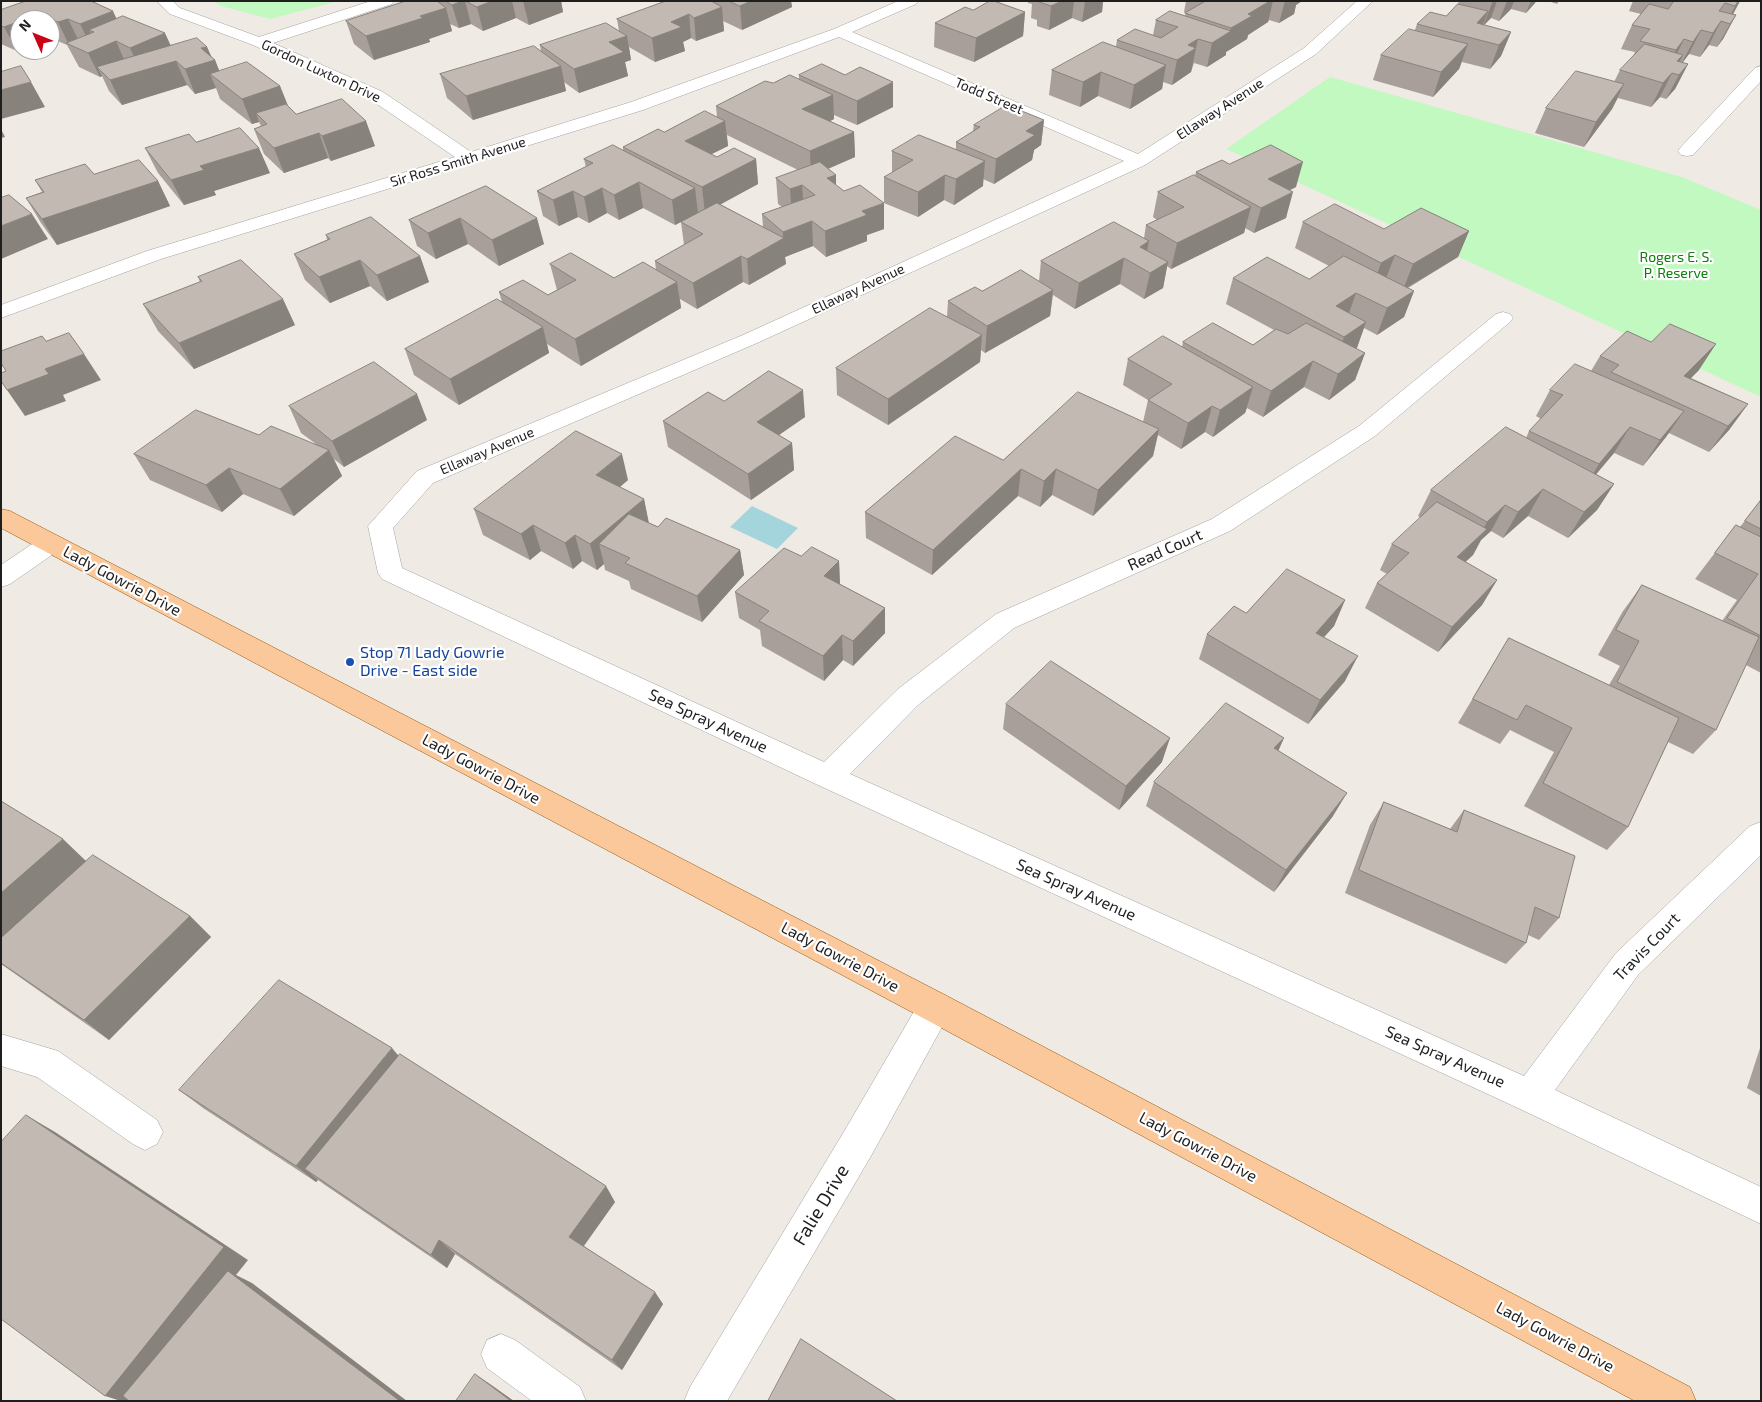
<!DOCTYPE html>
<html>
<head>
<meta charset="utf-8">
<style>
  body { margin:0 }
  #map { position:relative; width:1762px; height:1402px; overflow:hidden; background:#efeae4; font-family:"Exo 2",sans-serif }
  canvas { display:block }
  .frame { position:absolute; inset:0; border:2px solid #1e1e1e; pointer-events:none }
  .north { position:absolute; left:10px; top:10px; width:50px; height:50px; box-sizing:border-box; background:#fff; border:1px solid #a5a5a5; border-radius:50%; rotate:314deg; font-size:14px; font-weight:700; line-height:20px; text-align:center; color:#1e1e1e }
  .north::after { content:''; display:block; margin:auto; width:18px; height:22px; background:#c90216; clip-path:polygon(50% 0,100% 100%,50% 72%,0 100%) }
</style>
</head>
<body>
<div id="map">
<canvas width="1762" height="1402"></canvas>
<div class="frame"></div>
<div class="north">N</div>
</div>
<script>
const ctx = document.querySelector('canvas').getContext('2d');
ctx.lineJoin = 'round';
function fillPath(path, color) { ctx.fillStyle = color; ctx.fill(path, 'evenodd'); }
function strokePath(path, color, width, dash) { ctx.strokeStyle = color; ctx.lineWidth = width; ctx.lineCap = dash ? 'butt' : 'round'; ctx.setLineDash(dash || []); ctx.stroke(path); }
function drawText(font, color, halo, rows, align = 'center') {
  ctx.font = font + ' "Exo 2",sans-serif'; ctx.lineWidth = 4.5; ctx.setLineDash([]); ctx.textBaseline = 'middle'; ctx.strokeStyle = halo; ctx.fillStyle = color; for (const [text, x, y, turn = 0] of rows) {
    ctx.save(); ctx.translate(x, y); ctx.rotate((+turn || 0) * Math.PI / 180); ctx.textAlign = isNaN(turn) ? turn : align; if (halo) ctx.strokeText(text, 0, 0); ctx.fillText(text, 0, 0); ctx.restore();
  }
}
fillPath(new Path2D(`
  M213 1H338L270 19 221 6Z
  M1330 77 1682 177 1761 210V397L1226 149Z`), '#c2f9c1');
fillPath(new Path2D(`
  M752 506 798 528 777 549 730 527Z`), '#a4d5dc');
const minor = new Path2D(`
  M157 1H173L180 8 259 37 371 1H394L392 4 273 43 383 92 471 152 631 102 834 29 898 1H918L916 4 852 32 1138 154 1304 48 1357 1H1373L1316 54 1145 165 757 343 433 483 393 528 402 568 824 762 898 689 996 614 1212 519 1359 426 1496 314 1503 312 1510 314 1513 318 1510 322 1375 436 1230 531 1014 628 918 705 850 774 1524 1076 1616 953 1750 826 1761 822V855L1638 975 1555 1090 1761 1187V1224L1518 1108 818 785 382 579 378 573 368 526 417 471 743 335 1124 161 839 37 643 110 161 259 1 318V305L147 251 455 157 371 100 253 45 170 14Z
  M1761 66V81L1693 155 1687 156 1681 155 1678 151 1681 147 1755 68Z
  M50 535 59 538 62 544 59 550 10 584 1 587V565L41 538Z
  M935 991 947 996 952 1007 947 1018 871 1156 727 1401H684L690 1387 845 1130 923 996Z
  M1 1034 58 1051 157 1120 163 1132 157 1144 145 1150 133 1144 37 1077 1 1066Z
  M501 1334 515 1340 580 1387 586 1401H532L487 1368 481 1354 487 1340Z`);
const major = new Path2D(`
  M1 509 10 511 947 996 1690 1387 1696 1401H1635L923 1018 1 528Z`);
strokePath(minor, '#a2a2a2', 1);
strokePath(major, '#965501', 1);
fillPath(minor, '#fff');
fillPath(major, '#fbc89c');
fillPath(new Path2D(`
  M10 1H92L117 19 170 45 207 47 212 58 215 60 219 71 280 86 288 106 296 114 375 146 331 161 328 158 284 173 264 154 254 129 261 126 259 122 252 124 220 99 216 88 195 94 187 85 122 105 109 91 102 76 100 77 79 67 67 45 51 38H50V20H20L17 51 1 44V11L26 1Z
  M406 1H561L563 12 529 25 516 18 483 31 471 24 459 28 450 24 452 31 429 39 430 42 374 60 354 44 346 21Z
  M666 1H791L792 7 742 30 723 21 724 31 696 41 691 38 683 42 685 51 655 62 629 47 631 60 625 62 628 76 579 93 564 82 566 91 473 120 447 98 440 74 541 51 540 45 619 31 617 19Z
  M1028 1H1103L1102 12 1082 22 1072 18 1049 30 1037 26V20L1031 18 1032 4 1028 3Z
  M1186 1H1302L1296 5 1294 14 1279 23 1269 20 1268 22 1248 35 1247 39 1226 52V55L1207 67 1194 63 1191 72 1172 85 1163 82 1162 89 1130 109 1098 96 1080 107 1049 95 1052 70 1116 46 1117 40 1153 35 1156 20 1185 16 1186 12H1184Z
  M1459 1H1536L1535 3 1526 13 1511 9 1499 21 1491 18 1484 25 1511 32 1501 56 1490 69 1462 62 1459 69 1433 97 1373 80 1381 55 1415 30 1417 24 1446 16 1458 4Z
  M1548 1H1559L1557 4Z
  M1633 1H1740L1733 14 1736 15 1723 39 1717 47 1709 45 1700 57 1689 54 1682 63 1688 64 1675 89 1666 99 1660 97 1651 107 1618 98 1612 109 1584 147 1535 133 1546 108 1614 82 1620 70 1633 57 1635 52 1621 49 1632 25 1641 14 1629 11Z
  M973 10 1025 12 1023 36 974 62 934 47 935 23Z
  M799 75 893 107 857 125 834 115V119L830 121 854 132 855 157 828 169 836 175V185L884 229 867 235V241L826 257 813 246 785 257 786 264 749 285 743 282 697 309 680 299 681 308 581 366 547 344 549 353 459 405 414 375 405 349 502 302 499 292 548 295 557 290 550 264 614 278 656 270 655 261 684 245 681 222 675 225 643 208 619 220 607 213 589 223 578 217 559 226 543 216 537 191 586 167 584 159 623 151V147L664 132 717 117 716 106 773 83 799 79ZM727 135 798 170 776 178 778 204 782 207 762 214 763 227 720 204 758 184 756 159 717 157 711 154 728 146Z
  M1044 120 1041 145 1034 150 1032 160 994 184 983 179V186L954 205 944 200 918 217 884 203V177L892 173V151L956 149V142L973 131 974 125Z
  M196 142 270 173 214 191 216 195 184 205 158 173 145 148Z
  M1229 164 1296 187 1290 190 1286 218 1254 233 1245 228 1244 233 1171 269 1167 266 1163 288 1144 299 1120 284 1075 309 1053 295 1050 316 985 353 981 350 980 362 888 425 837 395 836 368 947 317 948 301 982 291 1039 281 1041 261 1144 238 1146 225 1157 220 1153 217 1158 192 1195 176 1196 172Z
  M94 174 158 181 170 206 57 245 41 223 26 198 42 192 35 180Z
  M486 186 544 244 499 266 468 244 436 259 417 246 409 220Z
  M1303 222 1384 229 1469 231 1458 257 1408 288 1414 291 1404 317 1377 335 1364 328 1356 349 1365 353 1355 380 1329 400 1304 387 1263 417 1247 408 1245 413 1213 437 1205 432 1181 449 1158 435 1153 456 1093 516 1052 495 1040 507 1018 496 932 575 866 538 865 512 1003 460 1143 422 1148 400 1123 385 1128 359 1182 347 1183 342 1253 345 1274 330 1226 304 1233 278 1309 279 1329 266 1295 248Z
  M326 235 420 256 429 282 387 301 370 286 330 303 305 280 294 254 327 240Z
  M198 277 295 325 194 369 158 331 143 304 200 282Z
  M1600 356 1699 370 1691 378 1748 404 1729 430 1709 452 1669 433 1643 466 1614 453 1596 474 1614 484 1597 510 1568 538 1528 516 1503 538 1491 531 1481 540 1473 555 1465 562 1497 580 1482 605 1438 652 1365 608 1377 583 1387 574 1380 570 1392 544 1421 518 1418 516 1431 490 1526 438 1529 431 1541 419 1536 416 1550 390 1591 371Z
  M724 401 805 417 778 435 792 443 794 470 751 500 668 447 663 421Z
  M289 406 427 420 344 467 334 459 342 476 294 516 243 494 222 512 150 480 134 454 259 435 316 444 301 433Z
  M628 480 620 487 644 499 649 523 658 527 740 550 744 575 702 622 631 589 629 581 605 570 604 564 597 570 582 561 573 569 541 551 530 560 483 535 474 509Z
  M1761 500V673L1746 665 1716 730 1693 754 1668 742 1628 827 1607 850 1524 806 1554 752 1510 730 1500 744 1458 723 1509 638 1609 685 1620 666 1598 655 1623 611 1642 585 1722 621 1737 600 1695 579 1736 525 1740 527Z
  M801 556 839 561 840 584 885 608V633L853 666 843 660 824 681 762 646 760 630 739 618 735 592Z
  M1345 600 1334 626 1324 637 1345 681 1308 724 1199 659 1207 634 1246 613Z
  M1006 704 1162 762 1119 810 1003 729Z
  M1278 751 1333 816 1274 892 1146 806 1154 782Z
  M1 801 86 861 190 916 211 937 109 1040 1 964Z
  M1384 802 1450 829 1464 810 1559 918 1539 940 1528 935 1526 943 1506 964 1345 893 1370 825Z
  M1761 1045V1096L1747 1088Z
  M398 1056 615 1202 584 1246 663 1304 622 1370 455 1254 447 1268 325 1185 318 1180 316 1182 203 1108 179 1090Z`), '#a89f9a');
fillPath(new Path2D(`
  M462 1H465L471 24 459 28 452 5Z
  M492 1H512L516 18 483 31 477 7Z
  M523 1H561L563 12 529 25Z
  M751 1H791L792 7 742 30 740 6Z
  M1062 1H1074L1072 18 1049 30 1051 6Z
  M1085 1H1103L1102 12 1082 22Z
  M1270 1H1273L1268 22 1248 35 1247 39 1226 52V55L1207 67 1212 43 1230 32 1231 28 1248 14Z
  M1285 1H1302L1296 5 1294 14 1279 23Z
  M1493 1H1497L1491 18 1483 26 1492 3Z
  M1507 1H1514L1511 9 1499 21Z
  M1531 1H1536L1535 3 1526 13Z
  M1738 1H1740L1732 16 1726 23Z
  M722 7 724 31 696 41 694 18Z
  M446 8 452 31 429 39 430 42 374 60 366 36 420 16Z
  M113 11 124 35 94 32 89 30 97 46 92 48 80 24Z
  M1488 11 1479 35 1477 23Z
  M1025 12 1023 36 974 62 976 38Z
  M39 14 42 20H23Z
  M689 14 691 38 683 42 685 51 655 62 652 38 671 22Z
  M1736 15 1723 39 1717 47 1730 24Z
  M68 19 80 43 69 45 58 22Z
  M20 21V50L17 51 4 27Z
  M1721 21 1709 45 1700 57 1713 33Z
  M1701 30 1689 54 1680 66 1693 42Z
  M1511 32 1501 56 1490 69 1499 45Z
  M165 33 176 57V61L187 85 122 105 110 80 141 71 130 48Z
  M627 36 631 60 625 62 628 76 579 93 574 69 609 42Z
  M1198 39 1191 72 1172 85 1177 60 1188 45Z
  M1684 39 1672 64 1664 75 1676 50Z
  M116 41 127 66 97 67 102 76 100 77 88 53Z
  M1468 44 1459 69 1433 97 1441 72Z
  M207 47 213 61 215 60 225 85 210 74 216 88 195 94 185 69 201 48Z
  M1683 55 1674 73H1672L1660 97 1651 107 1663 83 1677 61Z
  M1688 64 1675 89 1666 99 1679 75Z
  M1166 65 1162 89 1130 109 1134 85Z
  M561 66 566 91 473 120 466 96Z
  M1101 72 1098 96 1080 107 1083 82Z
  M31 82 45 107 1 119V90Z
  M893 82V107L857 125V101Z
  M1624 84 1612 109 1584 147 1596 122Z
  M280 86 290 111 256 113 259 122 252 124 242 99Z
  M833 95 834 119 804 134 802 109Z
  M1044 120 1041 145 1034 150 1032 160 994 184 996 159 1026 131Z
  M366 121 375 146 331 161 322 136Z
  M725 121 728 146 688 166 685 141Z
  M1 129 5 137 1 138Z
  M854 132 855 157 811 176 810 151Z
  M319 133 328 158 284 173 274 148Z
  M259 148 270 173 214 191 216 195 184 205 171 180 200 166Z
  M756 159 758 184 705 213 702 187Z
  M985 161 983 186 954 205 956 179Z
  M1303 162 1296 187 1261 204 1268 179Z
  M836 175V200L827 178Z
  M945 175 944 200 918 217V192Z
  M158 181 170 206 57 245 42 219Z
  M639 182 643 208 619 220 614 195Z
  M802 185 804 211 792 215 790 189Z
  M602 188 607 213 589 223 584 197Z
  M695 188 698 213 675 225 672 200Z
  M573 191 578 217 559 226 553 200Z
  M1293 192 1286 218 1254 233 1261 208Z
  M884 203V229L867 235V241L826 257 825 231 862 211Z
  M1251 207 1244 233 1171 269 1177 243Z
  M32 214 48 239 1 259V226Z
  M460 218 468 244 436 259 428 233Z
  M537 218 544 244 499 266 492 240Z
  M812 221 813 246 785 257 786 264 749 285 747 259 783 239V232Z
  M1469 231 1458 257 1403 290 1413 264Z
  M1149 241 1144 267 1140 247Z
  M1395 255 1385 281 1372 289 1381 263Z
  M420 256 429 282 387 301 377 275Z
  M741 256 743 282 697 309 693 283Z
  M1124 258 1120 284 1075 309 1079 283Z
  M360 260 370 286 330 303 319 277Z
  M1168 262 1163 288 1144 299 1150 273Z
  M677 282 681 308 581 366 575 339Z
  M1053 290 1050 316 985 353 987 326Z
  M1414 291 1404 317 1377 335 1387 308Z
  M1356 293 1347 319 1336 306Z
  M283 299 295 325 194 369 179 343Z
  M1366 322 1357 348 1335 363 1344 337Z
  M543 327 549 353 459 405 450 379Z
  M982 335 980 362 888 425V399Z
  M1716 344 1699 370 1670 399 1684 376Z
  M1365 353 1355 380 1329 400 1338 374Z
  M84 354 101 380 63 395 66 401 25 416 7 390 45 369Z
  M1313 361 1304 387 1263 417 1271 391Z
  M1253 387 1245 413 1213 437 1220 410Z
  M803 390 805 417 759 449 757 422Z
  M417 394 427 420 344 467 332 441Z
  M1748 404 1729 430 1709 452 1728 426Z
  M1212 406 1205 432 1181 449 1188 423Z
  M1684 411 1666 437 1643 466 1660 440Z
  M1630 427 1614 453 1583 490 1599 464Z
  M1159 429 1153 456 1093 516 1098 490Z
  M792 443 794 470 751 500 748 474Z
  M329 450 342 476 294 516 280 489Z
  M622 454 628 480 603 501 596 475Z
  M229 468 243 494 222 512 206 485Z
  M1021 469 1018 496 932 575 933 550Z
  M1056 469 1052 495 1040 507 1044 481Z
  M1614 484 1597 510 1568 538 1584 512Z
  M1543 489 1528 516 1503 538 1518 512Z
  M644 499 649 525 599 544 604 564 597 570 590 544Z
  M1505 505 1491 531 1481 540 1473 555 1443 583 1457 557 1479 537 1487 522Z
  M533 525 541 551 530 560 521 534Z
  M575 535 582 561 573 569 565 543Z
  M740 550 744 575 702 622 697 596Z
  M839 561 840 587 824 576Z
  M1497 580 1482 605 1438 652 1452 627Z
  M1345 600 1334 626 1305 658 1316 633Z
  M885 608V633L853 666V641Z
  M842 635 843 660 824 681 823 656Z
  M1358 656 1345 681 1308 724 1320 700Z
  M1170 738 1162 762 1119 810 1126 786Z
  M1284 738 1273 763 1274 748Z
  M1347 793 1333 816 1274 892 1286 870Z
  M63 839 86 861 1 939V893Z
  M190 916 211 937 109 1040 84 1020Z
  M392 1048 408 1067 305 1169 318 1180 316 1182 296 1166Z
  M26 1115 55 1132 248 1260 236 1275 252 1283 407 1401H121L105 1396Z
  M606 1186 615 1202 580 1251 569 1237Z
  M439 1240 455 1254 447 1268 431 1255Z
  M655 1292 663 1304 622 1370 612 1360Z
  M475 1374 490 1384 514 1401H511Z`), '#88827d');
const building = new Path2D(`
  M26 1H91L113 11 80 24 68 19 58 22 39 14 23 20H20V21L4 27 1 26V10Z
  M406 1H437L446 8 420 16 423 18 366 36 346 21Z
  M446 1H462L452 5Z
  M466 1H492L477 7Z
  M666 1H711L722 7 694 18 689 14 671 22 682 27 652 38 617 19Z
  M729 1H751L740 6Z
  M990 1H994L1025 12 976 38 935 23 965 7 973 10Z
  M1041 1H1062L1051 6 1039 2Z
  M1206 1H1270L1248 14 1252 16 1231 28 1185 13Z
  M1674 1H1738L1735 6 1725 3 1719 11 1736 15 1730 24 1721 21 1713 33 1701 30 1693 42 1684 39 1676 50 1640 41 1650 29 1632 25 1649 4 1668 9Z
  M1458 4 1488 11 1477 23 1511 32 1499 45 1417 24 1430 12 1446 16Z
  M1170 11 1231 31 1212 43 1198 39 1188 45 1196 48 1177 60 1117 40 1135 29 1161 38 1178 27 1156 20Z
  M123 16 165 33 130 48 116 41 88 53 66 43 94 32 89 30Z
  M606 23 627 36 609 42 624 52 574 69 540 45Z
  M1409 29 1468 44 1441 72 1381 55Z
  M197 38 207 47 201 48 215 60 185 69 176 61 110 80 97 67Z
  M1103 42 1166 65 1134 85 1101 72 1083 82 1052 70Z
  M1645 44 1683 55 1677 61 1688 64 1679 75 1672 73 1663 83 1620 70Z
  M534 46 561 66 466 96 440 74Z
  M247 62 280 86 242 99 210 74Z
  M822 64 845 75 860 67 893 82 857 101 799 75Z
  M21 66 31 82 1 90V72Z
  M1576 71 1624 84 1596 122 1546 108Z
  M790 75 833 95 802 109 854 132 810 151 716 106 765 81 773 83Z
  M342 99 366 121 322 136 319 133 274 148 254 129 267 124 256 113 286 104 296 114Z
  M1007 105 1044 120 1026 131 1035 135 996 159 956 142 980 127 974 125Z
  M705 111 725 121 685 141 717 157 734 148 756 159 702 187 623 147 658 129 664 132Z
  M240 128 259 148 200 166 204 170 171 180 145 148 189 134 196 142Z
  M919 135 985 161 956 179 945 175 918 192 884 177 913 160 892 151Z
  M613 145 695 188 672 200 639 182 614 195 602 188 584 197 573 191 553 200 537 191 593 163 584 159Z
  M1271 145 1303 162 1268 179 1293 192 1261 208 1196 172 1222 160 1229 164Z
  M139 160 158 181 42 219 26 198 44 192 35 180 85 164 94 174Z
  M820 162 836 175 827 178 844 191 860 185 884 203 862 211 867 215 825 231 812 221 783 232 762 214 815 195 802 185 790 189 776 178Z
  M1194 175 1251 207 1177 243 1146 225 1184 207 1158 192Z
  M486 186 537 218 492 240 460 218 428 233 409 220Z
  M9 195 32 214 1 226V198Z
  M717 203 784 238 747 259 741 256 693 283 655 261 703 234 681 222Z
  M1335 204 1384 229 1421 208 1469 231 1413 264 1395 255 1381 263 1303 222Z
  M371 217 420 256 377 275 360 260 319 277 294 254 330 239 326 235Z
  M1114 222 1149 241 1140 247 1168 262 1150 273 1124 258 1079 283 1041 261Z
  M571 253 614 278 643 262 677 282 575 339 499 292 523 280 548 295 576 280 550 264Z
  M1344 256 1414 291 1387 308 1356 293 1336 306 1366 322 1344 337 1233 278 1267 257 1309 279Z
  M241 260 283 299 179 343 143 304 202 281 198 277Z
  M1021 270 1053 290 987 326 948 301 975 287 982 291Z
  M497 299 543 327 450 379 405 349Z
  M930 308 982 335 888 399 836 368Z
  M1213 323 1253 345 1276 329 1288 334 1306 323 1365 353 1338 374 1313 361 1271 391 1183 342Z
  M1670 324 1716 344 1684 376 1748 404 1728 426 1611 372 1619 365 1600 356 1627 331 1651 342Z
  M69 333 84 354 45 369 49 374 7 390 1 381V373L6 371 1 363V351L42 336 46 341Z
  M1163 336 1253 387 1220 410 1212 406 1188 423 1148 400 1172 384 1128 359Z
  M374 362 417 394 332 441 289 406Z
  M1575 364 1684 411 1660 440 1630 427 1599 464 1529 431 1563 395 1550 390Z
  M769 371 803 390 757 422 792 443 748 474 663 421 708 392 724 401Z
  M1078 392 1159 429 1098 490 1056 469 1044 481 1021 469 933 550 865 512 955 436 1003 460Z
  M196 410 259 435 271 426 329 450 280 489 229 468 206 485 134 454Z
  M1506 427 1614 484 1584 512 1543 489 1518 512 1505 505 1487 522 1431 490Z
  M576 431 622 454 596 475 644 499 590 544 575 535 565 543 533 525 521 534 474 509Z
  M1761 500V529L1745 521Z
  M1437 502 1487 529 1457 557 1497 580 1452 627 1377 583 1409 553 1392 544Z
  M629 514 658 527 666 518 740 550 697 596 625 563 630 558 599 544Z
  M1736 525 1761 537V636L1727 618 1758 574 1715 553Z
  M812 547 839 561 824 576 885 608 853 641 842 635 823 656 759 621 769 611 735 592 784 548 801 556Z
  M1287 569 1345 600 1316 633 1358 656 1320 700 1207 634 1234 606 1246 613Z
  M1642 585 1759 637 1716 730 1617 682 1639 641 1616 630Z
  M1509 638 1679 718 1628 827 1543 783 1572 728 1526 705 1517 720 1473 699Z
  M1051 661 1170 738 1126 786 1006 704Z
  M1226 703 1284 738 1274 748 1347 793 1286 870 1154 782Z
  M1 801 63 839 1 893Z
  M1384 802 1457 832 1464 810 1575 856 1559 918 1535 907 1526 943 1359 870Z
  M93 855 190 916 84 1020 1 963V938Z
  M279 980 392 1048 296 1166 179 1090Z
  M400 1054 606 1186 569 1237 655 1292 612 1360 439 1240 431 1255 305 1169Z
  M26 1115 224 1247 105 1396 1 1319V1142Z
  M228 1271 400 1401H129L123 1396Z
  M801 1339 897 1401H768Z
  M475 1374 511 1401H456Z`);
fillPath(building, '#c3b9b3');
strokePath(building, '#88827d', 1);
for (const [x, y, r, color] of [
  [350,662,5,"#1a4fb4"]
]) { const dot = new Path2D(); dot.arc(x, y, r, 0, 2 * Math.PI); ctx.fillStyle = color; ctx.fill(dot); strokePath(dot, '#fff', 2); }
drawText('14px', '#1e1e1e', '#fff', [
  ["Gordon Luxton Drive",321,71,25],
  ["Todd Street",989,96,23],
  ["Ellaway Avenue",1220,109,-33],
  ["Sir Ross Smith Avenue",458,162,-17],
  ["Ellaway Avenue",858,289,-25],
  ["Ellaway Avenue",487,451,-23]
]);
drawText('14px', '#0e7b0c', '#fff', [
  ["Rogers E. S.",1676,257],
  ["P. Reserve",1676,273]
]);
drawText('16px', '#1e1e1e', '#fff', [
  ["Read Court",1165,550,-24],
  ["Lady Gowrie Drive",122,581,28],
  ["Sea Spray Avenue",708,721,25],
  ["Lady Gowrie Drive",481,769,28],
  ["Sea Spray Avenue",1076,890,24],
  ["Travis Court",1647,947,-46],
  ["Lady Gowrie Drive",840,957,28],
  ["Sea Spray Avenue",1445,1057,24],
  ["Lady Gowrie Drive",1198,1147,28],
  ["Lady Gowrie Drive",1555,1337,28]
]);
drawText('16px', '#164399', '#fff', [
  ["Stop 71 Lady Gowrie",360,653],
  ["Drive - East side",360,671]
], 'left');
drawText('19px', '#1e1e1e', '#fff', [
  ["Falie Drive",821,1205,-59]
]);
</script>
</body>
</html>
